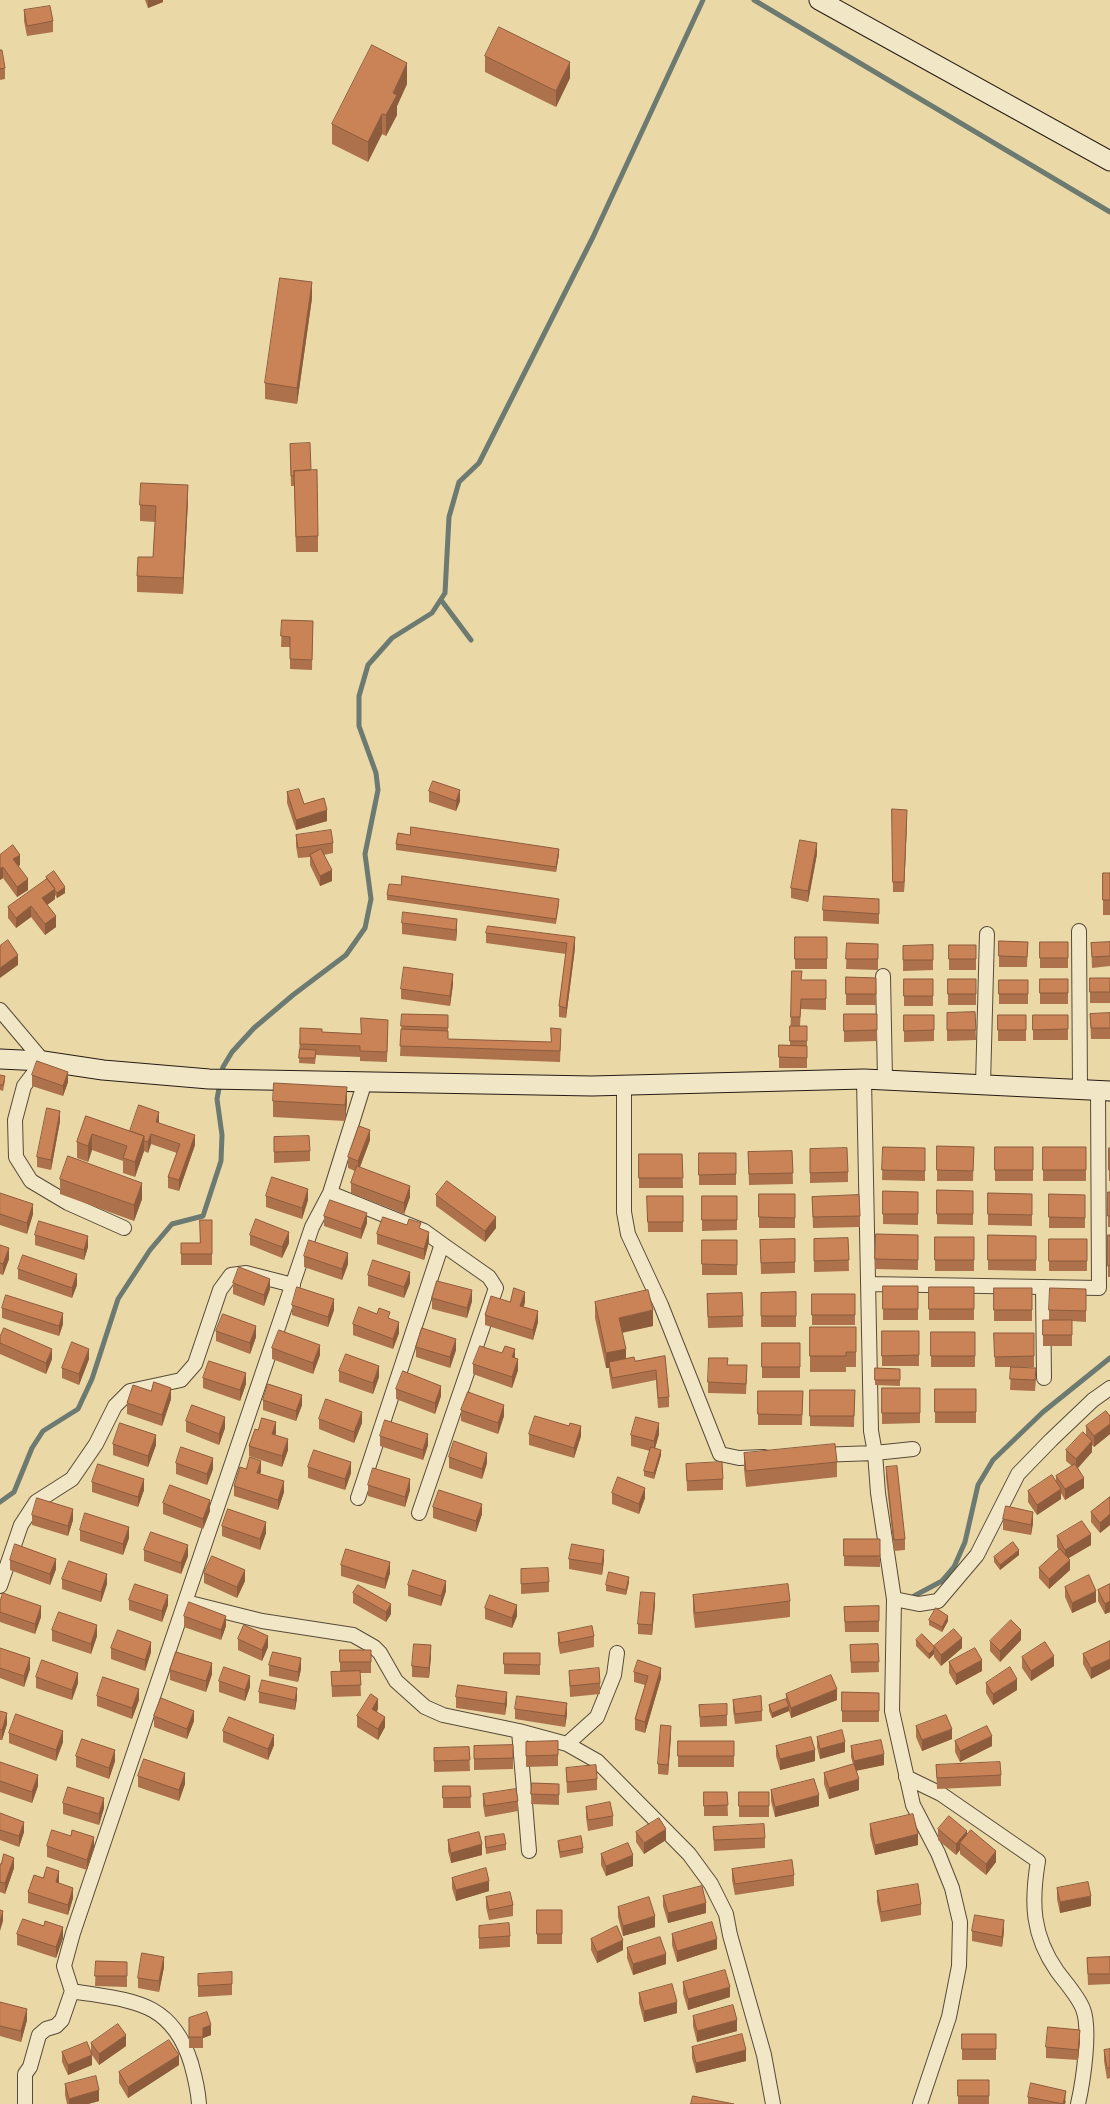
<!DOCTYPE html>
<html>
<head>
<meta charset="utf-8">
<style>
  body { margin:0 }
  canvas { display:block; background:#ead8a6 }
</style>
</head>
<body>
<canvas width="1110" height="2104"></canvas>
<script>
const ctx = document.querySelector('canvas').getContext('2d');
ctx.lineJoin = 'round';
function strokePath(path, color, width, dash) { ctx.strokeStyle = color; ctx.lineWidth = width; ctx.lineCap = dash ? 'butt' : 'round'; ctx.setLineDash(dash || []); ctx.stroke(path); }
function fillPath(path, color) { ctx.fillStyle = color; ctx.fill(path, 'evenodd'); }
strokePath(new Path2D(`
  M754 0 1110 212
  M441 600 471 640
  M0 1502 14 1492 32 1448 43 1431 78 1409 92 1379 118 1299 150 1250 172 1224 203 1216 221 1161 222 1135 217 1099 223 1067 232 1052 254 1028 293 995 346 955 365 928 371 899 365 854 378 790 376 773 359 726V696L368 665 392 638 432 613 445 593 449 517 459 482 479 463 593 237 703 0
  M914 1596 942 1581 954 1567 965 1542 978 1485 993 1460 1043 1412 1110 1358`), '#6c7a71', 5);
const street = new Path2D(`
  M1079 931 1080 1089
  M883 976 885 1080
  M0 1010 43 1061 24 1086 15 1120 16 1157 31 1181 68 1203 124 1228
  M864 1079 871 1431 875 1453 878 1493 894 1599 892 1711 913 1805 938 1853 952 1888 960 1922 959 1966 949 2017 920 2104
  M983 1084 987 934
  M624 1085V1212L628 1234 661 1305 720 1454 739 1458 764 1457
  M330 1193 424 1231 442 1244 358 1498
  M868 1284 1099 1288 1098 1090
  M1043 1287 1044 1378
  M818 1455 875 1453 913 1449
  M419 1513 496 1288 489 1277 442 1244
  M0 1586 21 1525 36 1502 72 1479 96 1444 115 1406 130 1391 181 1380 195 1364 220 1290 231 1275 246 1273 293 1285
  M894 1599 919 1604 938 1601 977 1555 1018 1474 1051 1440 1093 1400 1110 1388
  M186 1602 262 1621 353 1635 374 1647 380 1653 396 1681 425 1707 443 1715 519 1731 567 1744 597 1761 689 1854 711 1884 726 1914 730 1935 764 2055 773 2104
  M519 1731 529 1851
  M567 1744 597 1717 614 1675 617 1653
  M906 1777 941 1794 1038 1861C1031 1903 1032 1935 1057 1971 1065 1982 1078 1996 1083 2009 1091 2029 1083 2082 1078 2104
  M72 1991C130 2001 171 1999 191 2063 195 2077 198 2089 199 2104
  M25 2104V2074L30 2067 39 2035 46 2029 56 2026 62 2020 72 1991 64 1966 73 1933 312 1227 330 1193 365 1081`);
const secondary = new Path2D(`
  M819 0 1110 161
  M0 1059 43 1061 103 1070 209 1079 592 1086 864 1079 1110 1091`);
strokePath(street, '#574b39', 16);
strokePath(secondary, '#261c15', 21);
strokePath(street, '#f1e6c5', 14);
strokePath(secondary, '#f1e6c5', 19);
fillPath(new Path2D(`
  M145 0H163V2L148 8Z
  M24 10 53 21V32L27 36 24 21Z
  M0 50 5 68V79L0 80Z
  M485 56 570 78 556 107 485 72Z
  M407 84 397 106V115L386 136 382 134 368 162 332 144V124Z
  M312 298 297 404 265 399V383Z
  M290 444 318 536V552H296L294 486H291Z
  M188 501 183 594 137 592V576L153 557 155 522 140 521V505Z
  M282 620 313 621 312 670 290 669V647H281Z
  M429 791 460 801 456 811 429 802Z
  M287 792 304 804 327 821 296 830 287 803Z
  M892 809 907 820 904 892H893Z
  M296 835 333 843V853L324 855 332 881 320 886 310 865V857L298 858 296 846Z
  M410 835 559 854 556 872 396 850V844Z
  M817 854 808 902 791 898V888Z
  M0 855 20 865 18 866 28 890 17 897 3 878 0 880Z
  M1103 873H1110V915H1103Z
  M46 877 65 893 57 898 55 895V899L47 905 56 927 45 935 31 917 16 928 8 918V907L46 880Z
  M387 895 559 904 556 924 387 900Z
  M879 909V924L823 921V910Z
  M402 923 457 930 456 941 402 934Z
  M486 933 575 937V948L566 1018 559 1017V1006L566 954 486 943Z
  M795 937H827V969H795Z
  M999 941 1028 942 1027 967H999Z
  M1040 942H1068V968H1040Z
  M1110 942V966L1092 968 1091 943Z
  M847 943 878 944V970L846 969Z
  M933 945V970L903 971V946Z
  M949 945H976V970H949Z
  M792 971 802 980H826V1010L801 1009 800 1026H807V1068H779V1045H790Z
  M846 977 876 978V1005H846Z
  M1090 978H1110V1003H1090Z
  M904 979H933V1006H904Z
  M948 979H976V1005H948Z
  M1040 979H1068V1004H1040Z
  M999 980H1028V1004H999Z
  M453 984 450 1006 401 999V989Z
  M975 1012 976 1040 947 1041V1013Z
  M1110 1013V1039H1091L1090 1014Z
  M402 1014 448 1015V1039L551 1042 561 1039 560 1062 400 1056Z
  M844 1014H877V1041L844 1042Z
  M904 1015H934V1041L904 1042Z
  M998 1015H1026V1041H998Z
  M1033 1015H1068V1040H1033Z
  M300 1028 322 1032 361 1034 388 1030 387 1062 360 1061V1057L316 1055 315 1064 299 1063Z
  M0 1075 5 1081 3 1091 0 1090Z
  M32 1075 68 1082 63 1096 32 1086Z
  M273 1101 347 1102 345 1121 273 1117Z
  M86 1116 130 1131 159 1123 195 1145 179 1191 168 1188V1177L177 1153 151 1144 148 1153 144 1151 135 1177 123 1173V1161L92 1150 88 1162 77 1158V1142Z
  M60 1121 51 1170 37 1167V1157Z
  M274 1137 310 1151V1161L274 1163Z
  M370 1140 360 1167 410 1197 404 1214 351 1193V1183L355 1171 348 1168V1157Z
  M937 1146 974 1147 973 1181H937Z
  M883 1147 925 1148V1181L882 1180Z
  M995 1147H1033V1181H995Z
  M1043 1147H1086V1181H1043Z
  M1109 1148H1110V1181H1109Z
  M810 1149 848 1172V1182L810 1183Z
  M792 1151 793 1184 749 1185 748 1152Z
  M699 1153H736V1185H699Z
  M639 1154H682L683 1188H639Z
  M60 1179 142 1199 134 1221 60 1194Z
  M937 1190 973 1191V1225L937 1224Z
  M883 1191 918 1192V1225L883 1224Z
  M1108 1192H1110V1227H1108Z
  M0 1193 33 1214 27 1234 0 1225Z
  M988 1193 1032 1194V1226L988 1225Z
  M759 1194H795V1228H759Z
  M1049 1194 1085 1195V1228H1049Z
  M436 1195 496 1228 485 1242 436 1206Z
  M859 1195 860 1227 813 1228 812 1197Z
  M266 1196 308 1200 302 1219 266 1207Z
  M647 1196H683V1232H648Z
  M702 1196H737V1230L702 1231Z
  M324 1216 367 1223 361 1239 324 1226Z
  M212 1220V1265H181V1243H200Z
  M407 1225 421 1229 429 1242 424 1260 377 1244V1234Z
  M876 1234 918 1235V1270L875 1269Z
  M35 1235 88 1247 84 1260 35 1245Z
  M250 1235 289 1243 282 1258 250 1245Z
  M988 1235 1036 1236V1271L988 1270Z
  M1108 1235H1110V1277H1108Z
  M935 1237H974V1271H935Z
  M848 1238 849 1271 814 1272V1239Z
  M795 1239V1273L761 1274 760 1240Z
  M1049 1239H1087V1271H1049Z
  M702 1240H737V1275H702Z
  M0 1245 9 1259 3 1275 0 1274Z
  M304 1256 348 1264 342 1280 304 1267Z
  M18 1269 77 1285 72 1298 18 1279Z
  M368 1275 410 1283 404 1298 368 1286Z
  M233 1283 270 1289 264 1306 233 1294Z
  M883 1286H918V1320H883Z
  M929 1287H974V1320H929Z
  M994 1288H1032V1321H994Z
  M1086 1289V1322L1072 1321V1346H1043V1320H1049V1310Z
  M796 1292V1327H761V1293Z
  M742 1293 743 1327 708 1328 707 1294Z
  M812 1294H855V1325H812Z
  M432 1298 472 1301 467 1318 432 1309Z
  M510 1302H525L524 1307 538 1322 533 1340 485 1325V1315Z
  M595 1302 653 1326 622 1333 626 1359 635 1361 665 1356 669 1397V1407L658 1408 656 1380 612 1389 609 1372V1368H606L595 1318Z
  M292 1305 334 1310 328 1327 292 1315Z
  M2 1308 63 1324 59 1336 2 1318Z
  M353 1324 399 1333 393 1349 353 1335Z
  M810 1327H856V1367H846V1372H810Z
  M216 1331 256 1337 250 1354 216 1341Z
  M882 1331H919V1366H882Z
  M931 1332H975V1367H931Z
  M994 1333H1034V1367H1020L1036 1379 1035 1391 1010 1390 1011 1367H995Z
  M0 1337 52 1359 46 1374 0 1354Z
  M762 1343H800V1378H762Z
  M416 1347 456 1350 450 1368 416 1357Z
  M272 1348 320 1355 313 1374 272 1359Z
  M515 1358 518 1370 512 1388 473 1374V1364Z
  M89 1359 79 1385 62 1378V1368Z
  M728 1365 747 1376 746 1394 708 1393V1382Z
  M875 1368 900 1369V1386L875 1385Z
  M339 1371 379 1377 373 1394 339 1382Z
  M203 1378 246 1384 240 1401 203 1388Z
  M882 1388H920V1423L882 1424Z
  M396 1389 441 1396 435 1414 396 1399Z
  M935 1389H976V1423H935Z
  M810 1390H855L854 1427 810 1426Z
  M758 1391H803L802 1425H758Z
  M171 1399 162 1426 127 1414V1403Z
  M263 1400 302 1405 296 1421 263 1410Z
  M461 1410 504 1416 498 1434 461 1421Z
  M1110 1416V1434L1094 1447 1092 1445V1452L1078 1468 1084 1488 1065 1500 1061 1493V1499L1037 1515 1028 1502V1491L1056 1482V1476L1072 1466 1066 1461V1450L1086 1435V1426Z
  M319 1419 362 1423 354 1443 319 1429Z
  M186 1421 225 1428 219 1445 186 1432Z
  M258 1430 276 1433 275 1435 288 1450 282 1467 249 1456V1446Z
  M529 1434 581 1436 574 1458 529 1445Z
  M659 1434 655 1448 661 1455 654 1479 644 1476V1471L650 1451 631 1446V1435Z
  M380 1436 428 1445 423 1460 380 1446Z
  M113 1444 156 1445 148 1467 113 1455Z
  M744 1453 837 1462V1477L746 1487 744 1469Z
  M449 1457 487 1463 482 1479 449 1468Z
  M176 1463 213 1469 207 1485 176 1474Z
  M686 1464 723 1479V1490L687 1491Z
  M308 1467 351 1473 345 1490 308 1478Z
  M886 1467 905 1539V1550L894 1551 886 1477Z
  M246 1469 261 1471 260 1474 284 1492 278 1510 234 1496V1486Z
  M92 1482 144 1490 138 1507 92 1492Z
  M368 1485 410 1490 405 1507 368 1496Z
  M612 1493 645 1498 639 1514 612 1504Z
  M1110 1497V1525L1100 1533 1091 1522V1512Z
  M163 1503 210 1511 203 1529 163 1514Z
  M433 1507 482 1514 476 1532 433 1518Z
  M32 1515 73 1520 68 1536 32 1525Z
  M1003 1519 1033 1523 1031 1535 1003 1530Z
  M222 1526 266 1533 260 1550 222 1536Z
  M80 1530 129 1538 123 1555 80 1541Z
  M1057 1536 1091 1545 1069 1558 1070 1570 1049 1589 1039 1578V1568L1059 1550 1057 1547Z
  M844 1539H880V1567L844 1566Z
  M144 1550 188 1556 181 1574 144 1561Z
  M1019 1555 1000 1570 994 1562V1557Z
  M569 1559 604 1560 602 1575 569 1569Z
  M10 1560 56 1569 50 1585 10 1570Z
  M341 1565 390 1573 385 1589 341 1576Z
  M521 1569 549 1582V1592L521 1594Z
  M204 1573 245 1581 237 1598 204 1583Z
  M62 1579 107 1584 101 1602 62 1589Z
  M629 1582 626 1595 606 1591V1585Z
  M1110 1584V1612L1105 1614 1098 1601V1590Z
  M408 1585 446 1591 441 1606 408 1596Z
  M1065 1587 1096 1602 1072 1613 1065 1597Z
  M353 1593 391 1614 386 1622 353 1603Z
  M693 1595 790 1601V1617L695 1628 693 1611Z
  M129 1600 168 1605 162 1622 129 1610Z
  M0 1602 41 1617 35 1634 0 1622Z
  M655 1604 652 1635 638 1634V1624Z
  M879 1606V1632H845L844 1607Z
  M485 1608 517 1616 512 1628 485 1619Z
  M184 1616 226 1626 221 1640 184 1627Z
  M929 1620 948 1621 942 1632 929 1625Z
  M52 1630 97 1636 91 1654 52 1641Z
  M558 1633 594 1636V1647L560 1654 558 1644Z
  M238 1639 268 1647 262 1661 238 1650Z
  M916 1640 934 1646 962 1648 941 1666 934 1657V1654L929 1659 916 1646Z
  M1021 1640 1000 1662 990 1651V1641Z
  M1110 1641 1091 1679 1083 1664V1654Z
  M878 1644 879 1672 851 1673 850 1645Z
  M0 1648 30 1669 24 1687 0 1678Z
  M111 1648 151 1652 145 1671 111 1659Z
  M340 1650H371V1673H360L361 1696 332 1697 331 1672H340Z
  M504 1653H540V1675L504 1674Z
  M431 1656 429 1678 412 1677V1666Z
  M1022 1657 1054 1666 1031 1681 1022 1668Z
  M949 1662 982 1671 956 1685 949 1673Z
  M269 1665 301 1669 298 1682 269 1676Z
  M170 1670 212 1674 206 1692 170 1680Z
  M569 1671 600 1683V1694L570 1697Z
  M634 1672 661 1678 645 1733 635 1730V1719L645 1685 634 1682Z
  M36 1677 78 1683 72 1700 36 1688Z
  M219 1681 250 1687 245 1701 219 1692Z
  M986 1683 1017 1690 993 1705 986 1693Z
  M259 1692 297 1698 295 1710 259 1703Z
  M842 1692 879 1693V1722H842Z
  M786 1694 837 1700 791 1718 789 1711 772 1718 769 1711V1705L786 1699Z
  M97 1696 139 1700 132 1719 97 1706Z
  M456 1697 507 1703 505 1715 456 1708Z
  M733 1700 762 1711V1721L735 1724 733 1710Z
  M699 1705 727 1715V1726L700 1727Z
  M378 1709 377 1711 385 1727 378 1740 357 1727V1716Z
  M515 1709 567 1714 565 1727 515 1719Z
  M0 1711 7 1724 2 1740H0Z
  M154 1716 194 1721 187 1739 154 1727Z
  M916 1726 952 1739 922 1751 916 1737Z
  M223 1731 274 1745 268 1760 223 1742Z
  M9 1733 63 1742 56 1761 9 1743Z
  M671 1736 668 1775 658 1774V1764Z
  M817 1737 845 1752 820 1759 817 1747Z
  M558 1741V1766L526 1767V1742Z
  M678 1741H734V1767H678Z
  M955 1741 992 1746 960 1762 955 1752Z
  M513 1745V1769L474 1770V1746Z
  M776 1746 815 1761 780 1770 776 1756Z
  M851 1746 884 1765 856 1771 859 1790 829 1799 824 1784V1773L853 1764 851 1757Z
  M469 1747 470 1771 434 1772V1748Z
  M76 1756 115 1761 109 1779 76 1767Z
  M0 1762 38 1786 32 1803 0 1792Z
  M936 1765 1001 1775V1786L937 1789Z
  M566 1768 597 1779V1790L567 1793Z
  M138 1776 185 1784 179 1801 138 1787Z
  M532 1783 559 1784V1805L531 1804Z
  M443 1786H470L471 1808H443Z
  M771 1790 819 1806 775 1817 771 1801Z
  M704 1792H727L728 1816H704Z
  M739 1792H769V1817H739Z
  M483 1794 518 1801V1811L485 1817 483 1805Z
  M63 1803 104 1808 99 1825 63 1814Z
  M586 1807 613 1816V1826L588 1831 586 1817Z
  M0 1813 24 1832 19 1847 0 1840Z
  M870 1824 918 1845 875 1855 870 1835Z
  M713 1827 765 1838V1848L714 1851Z
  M938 1829 967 1834 996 1862 986 1875 960 1854V1850L956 1855 938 1840Z
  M636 1832 666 1840 644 1854 636 1842Z
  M485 1837 506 1844V1850L486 1854Z
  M448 1840 482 1855 451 1863 448 1851Z
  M558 1841 583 1848V1853L560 1858 558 1846Z
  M47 1846 94 1848 87 1870 47 1857Z
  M601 1854 633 1866 606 1876 601 1865Z
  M0 1864 14 1868 5 1894 0 1892Z
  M732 1869 794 1875V1886L735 1895 732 1880Z
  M43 1878 59 1882V1883L73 1898 68 1915 28 1903V1892Z
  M452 1878 489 1891 456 1901 452 1888Z
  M1057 1888 1091 1906 1060 1913 1057 1899Z
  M877 1891 921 1904V1915L881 1922 877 1902Z
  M663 1896 706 1913 668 1923 663 1906Z
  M486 1897 513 1905V1916L489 1920 486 1907Z
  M618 1907 655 1927 623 1936 618 1917Z
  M537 1910H562V1944H537Z
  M479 1926 510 1936V1947L479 1949Z
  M972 1931H1004L1002 1947 972 1941Z
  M17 1934 63 1938 56 1958 17 1945Z
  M672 1934 717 1949 677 1962 672 1945Z
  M591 1939 623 1950 597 1963 591 1950Z
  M627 1948 666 1964 633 1975 627 1958Z
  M1110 1957V1984L1088 1985 1087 1958Z
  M96 1961 127 1962V1987L95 1986Z
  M164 1967 159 1992 138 1988V1978Z
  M198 1974 232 1984V1995L198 1997Z
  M683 1982 730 1997 688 2010 683 1993Z
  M639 1993 677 2013 644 2022 639 2003Z
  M0 2002 27 2020 21 2042 0 2036Z
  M693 2016 737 2031 697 2042 693 2026Z
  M189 2018 211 2035 203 2038V2048H189Z
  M962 2034H996V2060H962Z
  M1080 2041 1078 2060 1046 2058V2047Z
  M91 2043 126 2046 99 2065 92 2055V2065L68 2075 62 2062V2052L91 2051Z
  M692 2047 746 2061 696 2073 692 2058Z
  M1110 2049V2078L1107 2079 1104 2061V2050Z
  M179 2065 128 2098 119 2083V2072Z
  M958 2080H989V2104H958Z
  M65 2084 99 2101 88 2104H67L65 2095Z
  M1028 2097 1066 2101 1065 2104H1028Z`), '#ad714b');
fillPath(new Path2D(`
  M148 0H163V2L148 8Z
  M570 62V78L556 107V91Z
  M407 63V84L397 106V115L386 136V115L393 93Z
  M382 114V134L368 162V142Z
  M312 282V298L297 404V388Z
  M188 485V501L183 594V578Z
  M460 790V801L456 811V801Z
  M327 810V821L296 830V820Z
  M907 810V820L904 892V882Z
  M817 843V854L808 902V891Z
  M559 849V854L556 872V867Z
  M20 855V865L13 870V859Z
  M3 867V878L0 880V869Z
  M332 870V881L320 886V876Z
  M28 879V890L17 897V887Z
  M65 887V893L57 898V893Z
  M55 889V899L42 909V898Z
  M31 906V917L16 928V918Z
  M56 916V927L45 935V924Z
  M457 919V930L456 941V930Z
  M575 937V948L566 1018V1008Z
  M18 955V965L0 978V968Z
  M453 974V984L450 1006V996Z
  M68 1072V1082L63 1096V1086Z
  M347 1087V1102L345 1121V1105Z
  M60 1111V1121L51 1170V1160Z
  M159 1112V1123L156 1122Z
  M370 1130V1140L358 1172V1161Z
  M92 1134V1150L88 1162V1146Z
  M151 1134V1144L148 1153V1142Z
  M195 1135V1145L179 1191V1180Z
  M144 1136V1151L135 1177V1162Z
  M142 1183V1199L134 1221V1205Z
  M410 1186V1197L404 1214V1203Z
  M308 1189V1200L302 1219V1208Z
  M33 1204V1214L27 1234V1223Z
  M367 1213V1223L361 1239V1229Z
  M496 1217V1228L485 1242V1231Z
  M289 1232V1243L282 1258V1247Z
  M429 1232V1242L424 1260V1249Z
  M88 1236V1247L84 1260V1250Z
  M9 1248V1259L3 1275V1264Z
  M348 1253V1264L342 1280V1269Z
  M410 1272V1283L404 1298V1287Z
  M77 1274V1285L72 1298V1288Z
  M270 1279V1289L264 1306V1295Z
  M472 1290V1301L467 1318V1308Z
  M525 1292V1302L520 1316V1306Z
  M334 1299V1310L328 1327V1317Z
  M653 1310V1326L619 1333V1318Z
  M538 1311V1322L533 1340V1330Z
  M63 1313V1324L59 1336V1326Z
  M399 1322V1333L393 1349V1339Z
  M256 1326V1337L250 1354V1343Z
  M456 1339V1350L450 1368V1357Z
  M320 1345V1355L313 1374V1363Z
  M52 1349V1359L46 1374V1363Z
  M89 1349V1359L79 1385V1374Z
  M515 1349V1360L512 1357Z
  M626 1349V1364L609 1362V1368H606V1353Z
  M518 1359V1370L512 1388V1377Z
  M379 1366V1377L373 1394V1383Z
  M246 1373V1384L240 1401V1390Z
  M441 1386V1396L435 1414V1403Z
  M171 1388V1399L162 1426V1415Z
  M302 1395V1405L296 1421V1411Z
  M504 1405V1416L498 1434V1423Z
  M362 1412V1423L354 1443V1432Z
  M225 1417V1428L219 1445V1434Z
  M276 1422V1433L272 1445V1434Z
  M659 1423V1434L654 1452V1441Z
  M1110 1424V1434L1094 1447V1436Z
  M581 1426V1436L574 1458V1448Z
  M428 1434V1445L423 1460V1450Z
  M156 1435V1445L148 1467V1456Z
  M288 1439V1450L282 1467V1456Z
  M1092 1441V1452L1076 1470V1459Z
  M661 1450V1455L654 1479V1473Z
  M487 1453V1463L482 1479V1469Z
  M213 1458V1469L207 1485V1474Z
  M261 1461V1471L257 1483V1473Z
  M351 1462V1473L345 1490V1479Z
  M1084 1478V1488L1065 1500V1489Z
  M144 1479V1490L138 1507V1497Z
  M410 1479V1490L405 1507V1497Z
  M284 1481V1492L278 1510V1500Z
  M645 1488V1498L639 1514V1504Z
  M1061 1489V1499L1037 1515V1505Z
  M210 1500V1511L203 1529V1519Z
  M482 1504V1514L476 1532V1521Z
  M73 1509V1520L68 1536V1526Z
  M1033 1512V1523L1031 1535V1525Z
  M1110 1514V1525L1100 1533V1523Z
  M266 1522V1533L260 1550V1539Z
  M129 1527V1538L123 1555V1544Z
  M1091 1534V1545L1065 1560V1550Z
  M188 1545V1556L181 1574V1563Z
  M604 1550V1560L602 1575V1564Z
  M1019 1550V1555L1000 1570V1565Z
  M56 1559V1569L50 1585V1574Z
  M1070 1560V1570L1049 1589V1579Z
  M390 1562V1573L385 1589V1579Z
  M245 1570V1581L237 1598V1587Z
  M107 1574V1584L101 1602V1592Z
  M629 1577V1582L626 1595V1590Z
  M446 1581V1591L441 1606V1596Z
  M1096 1591V1602L1072 1613V1603Z
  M655 1593V1604L652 1635V1625Z
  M168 1595V1605L162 1622V1611Z
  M1110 1601V1612L1105 1614V1604Z
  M391 1604V1614L386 1622V1612Z
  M517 1605V1616L512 1628V1618Z
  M41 1606V1617L35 1634V1624Z
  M226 1616V1626L221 1640V1630Z
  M948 1616V1621L942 1632V1627Z
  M97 1625V1636L91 1654V1644Z
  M1021 1630V1640L1000 1662V1651Z
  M268 1636V1647L262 1661V1650Z
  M962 1638V1648L941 1666V1655Z
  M151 1642V1652L145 1671V1660Z
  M431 1645V1656L429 1678V1668Z
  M934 1649V1654L929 1659V1654Z
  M1054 1656V1666L1031 1681V1671Z
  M30 1658V1669L24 1687V1676Z
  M301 1658V1669L298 1682V1672Z
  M1110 1659V1669L1091 1679V1668Z
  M982 1660V1671L956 1685V1674Z
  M212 1663V1674L206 1692V1681Z
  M661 1668V1678L645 1733V1722Z
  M78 1673V1683L72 1700V1690Z
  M250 1676V1687L245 1701V1690Z
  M1017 1679V1690L993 1705V1694Z
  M297 1688V1698L295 1710V1700Z
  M139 1689V1700L132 1719V1708Z
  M837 1689V1700L791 1718V1708Z
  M507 1692V1703L505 1715V1704Z
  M378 1699V1709L372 1719V1709Z
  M567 1703V1714L565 1727V1716Z
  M789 1706V1711L772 1718V1713Z
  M194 1711V1721L187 1739V1729Z
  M7 1713V1724L2 1740V1730Z
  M385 1717V1727L378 1740V1729Z
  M671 1726V1736L668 1775V1765Z
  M952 1729V1739L922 1751V1740Z
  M63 1731V1742L56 1761V1750Z
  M274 1735V1745L268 1760V1749Z
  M992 1736V1746L960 1762V1751Z
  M845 1742V1752L820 1759V1749Z
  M115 1750V1761L109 1779V1768Z
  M815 1750V1761L780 1770V1759Z
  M884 1754V1765L854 1771V1761Z
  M185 1773V1784L179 1801V1790Z
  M38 1775V1786L32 1803V1792Z
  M859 1779V1790L829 1799V1788Z
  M819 1795V1806L775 1817V1807Z
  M104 1798V1808L99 1825V1814Z
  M24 1822V1832L19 1847V1836Z
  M666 1829V1840L644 1854V1843Z
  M967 1831V1841L960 1843V1850L956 1855V1844Z
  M918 1834V1845L875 1855V1845Z
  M94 1837V1848L87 1870V1860Z
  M482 1844V1855L451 1863V1853Z
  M996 1851V1862L986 1875V1864Z
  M633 1855V1866L606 1876V1866Z
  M14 1858V1868L5 1894V1883Z
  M59 1871V1882L56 1893V1882Z
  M489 1881V1891L456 1901V1890Z
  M73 1888V1898L68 1915V1905Z
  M1091 1896V1906L1060 1913V1902Z
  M706 1903V1913L668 1923V1913Z
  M3 1911V1921L0 1931V1921Z
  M655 1916V1927L623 1936V1926Z
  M1004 1920V1931L1002 1947V1937Z
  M63 1927V1938L56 1958V1947Z
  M717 1939V1949L677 1962V1951Z
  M623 1940V1950L597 1963V1952Z
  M666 1954V1964L633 1975V1964Z
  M164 1957V1967L159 1992V1981Z
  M730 1987V1997L688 2010V1999Z
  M677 2002V2013L644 2022V2011Z
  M27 2009V2020L21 2042V2031Z
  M737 2020V2031L697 2042V2031Z
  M211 2025V2035L203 2038V2028Z
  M1080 2030V2041L1078 2060V2050Z
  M126 2035V2046L99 2065V2054Z
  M746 2050V2061L696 2073V2063Z
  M92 2055V2065L68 2075V2065Z
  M179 2055V2065L128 2098V2087Z
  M99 2090V2101L88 2104H69V2099Z
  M1066 2091 1065 2104H1063Z`), '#8d5c3d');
const building = new Path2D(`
  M50 6 53 21 27 26 24 10Z
  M499 27 570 62 556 91 485 56Z
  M372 45 407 63 393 93 397 95 386 115 382 114 368 142 332 124Z
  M0 50H2L5 68 0 69Z
  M280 278 312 282 297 388 265 383Z
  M310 443 311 470 294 471V476H291L290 444Z
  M317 470 318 536 296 537 294 471Z
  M141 483 188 485 183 578 137 576 138 557H153L156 506 140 505Z
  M282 620 313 621 312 660 290 659V637L281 636Z
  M433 781 460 790 456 801 429 791Z
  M299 789 304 804 324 798 327 810 296 820 287 792Z
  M892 809 907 810 904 882H893Z
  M411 827 559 849 556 867 396 844 398 833 410 835Z
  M331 830 333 843 298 848 296 835Z
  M800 840 817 843 808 891 791 888Z
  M13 845 20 855 13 859 28 879 17 887 3 867 0 869V855Z
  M321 849 332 870 320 876 310 855Z
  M54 871 65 887 57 893 54 889H55L46 877Z
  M1103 873H1110V900H1103Z
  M402 876 559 899 556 919 387 895 389 884 401 885Z
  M47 879 55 889 42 898 56 916 45 924 31 906 16 918 8 907Z
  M824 896 879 899V914L823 910Z
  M403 912 457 919 456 930 402 923Z
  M488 926 575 937 566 1008 559 1006 567 943 486 933Z
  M795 937H827V959H795Z
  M8 940 18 955 0 968V946Z
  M999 941 1028 942 1027 957 999 956Z
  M1040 942H1068V958H1040Z
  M1110 942V956L1092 957 1091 943Z
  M847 943 878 944V959H846Z
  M933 945V960H903V946Z
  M949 945H976V959H949Z
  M404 967 453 974 450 996 401 989Z
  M792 971H802L801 980H826V999H801L800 1017H791Z
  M846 977 876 978V994H846Z
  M1090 978H1110V992H1090Z
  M904 979H933V996H904Z
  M948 979H976V994H948Z
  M1040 979H1068V993H1040Z
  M999 980H1028V994H999Z
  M975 1012 976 1030H947V1013Z
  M1110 1013V1028H1091L1090 1014Z
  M402 1014 448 1015V1028L401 1026Z
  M844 1014H877V1030L844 1031Z
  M904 1015H934V1030L904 1031Z
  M998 1015H1026V1030H998Z
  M1033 1015H1068V1029L1033 1030Z
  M361 1018 388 1020 387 1052 360 1051V1046L300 1044V1028L322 1029V1032L361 1034Z
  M790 1026H807V1041H790Z
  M551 1028 561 1029 560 1051 400 1046 401 1029 448 1031V1039L551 1042Z
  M779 1045 807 1046V1058L779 1057Z
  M300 1049 316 1050 315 1058H299Z
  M37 1061 68 1072 63 1086 32 1075Z
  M0 1075 5 1076 3 1085H0Z
  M274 1083 347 1087 345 1105 273 1101Z
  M139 1105 159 1112 156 1122 195 1135 179 1180 168 1177 180 1144 151 1134 148 1142 144 1141V1136L130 1131Z
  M47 1108 60 1111 51 1160 37 1157Z
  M86 1116 144 1136 135 1162 123 1158 127 1146 92 1134 88 1146 77 1142Z
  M359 1126 370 1130 358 1161 348 1157Z
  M309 1136 310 1151 274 1152V1137Z
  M937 1146 974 1147 973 1171 937 1170Z
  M883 1147 925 1148V1171L882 1170Z
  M995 1147H1033V1170H995Z
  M1043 1147H1086V1170H1043Z
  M847 1148 848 1172 810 1173V1149Z
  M1109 1148H1110V1170H1109Z
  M792 1151 793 1173 749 1174 748 1152Z
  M699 1153H736V1174L699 1175Z
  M639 1154H682L683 1178H639Z
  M68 1156 142 1183 134 1205 60 1179Z
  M357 1166 410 1186 404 1203 351 1183Z
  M272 1177 308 1189 302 1208 266 1196Z
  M447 1181 496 1217 485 1231 436 1195Z
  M937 1190 973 1191V1214H937Z
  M883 1191 918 1192V1214H883Z
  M1108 1192H1110V1216H1108Z
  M0 1193 33 1204 27 1223 0 1214Z
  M988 1193 1032 1194V1215L988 1214Z
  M759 1194H795V1218L759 1217Z
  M1049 1194 1085 1195V1218L1049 1217Z
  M859 1195 860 1216 813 1217 812 1197Z
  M647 1196H683V1222H648Z
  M702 1196H737V1220H702Z
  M330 1200 367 1213 361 1229 324 1216Z
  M383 1217 407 1225 409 1219 421 1223 419 1228 429 1232 424 1249 377 1234Z
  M256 1219 289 1232 282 1247 250 1235Z
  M200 1220H212V1254H181V1243H200Z
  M39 1221 88 1236 84 1250 35 1235Z
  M876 1234 918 1235V1260L875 1259Z
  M988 1235 1036 1236V1260H988Z
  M1108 1235H1110V1266H1108Z
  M935 1237H974V1260H935Z
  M848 1238 849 1260 814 1261V1239Z
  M795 1239V1262L761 1263 760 1240Z
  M1049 1239H1087V1261H1049Z
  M309 1240 348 1253 342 1269 304 1256Z
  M702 1240H737V1265L702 1264Z
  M0 1245 9 1248 3 1264 0 1263Z
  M23 1255 77 1274 72 1288 18 1269Z
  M373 1260 410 1272 404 1287 368 1275Z
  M239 1267 270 1279 264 1295 233 1283Z
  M437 1281 472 1290 467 1308 432 1298Z
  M883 1286H918V1309H883Z
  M297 1287 334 1299 328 1317 292 1305Z
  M929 1287H974V1309H929Z
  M514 1288 525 1292 520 1306 538 1311 533 1330 485 1315 491 1296 510 1302Z
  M994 1288H1032V1310H994Z
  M1050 1288 1086 1289V1311L1049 1310Z
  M648 1290 653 1310 619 1318 626 1349 606 1353 595 1302Z
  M796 1292V1316H761V1293Z
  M742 1293 743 1316 708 1317 707 1294Z
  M812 1294H855V1315H812Z
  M6 1295 63 1313 59 1326 2 1308Z
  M359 1307 377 1314 379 1308 390 1312 388 1318 399 1322 393 1339 353 1324Z
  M223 1314 256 1326 250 1343 216 1331Z
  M1043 1320H1072V1335H1043Z
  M810 1327H856V1352H846V1356H810Z
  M4 1328 52 1349 46 1363 0 1343V1337Z
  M422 1328 456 1339 450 1357 416 1347Z
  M279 1330 320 1345 313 1363 272 1348Z
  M882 1331H919V1355L882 1356Z
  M931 1332H975V1356H931Z
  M994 1333H1034V1356L995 1357Z
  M72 1342 89 1349 79 1374 62 1368Z
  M762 1343H800V1367H762Z
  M480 1346 502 1353 505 1346 515 1349 512 1357 518 1359 512 1377 473 1364Z
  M346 1354 379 1366 373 1383 339 1371Z
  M665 1356 669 1397 658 1398 656 1370 612 1378 609 1362 634 1357 635 1361Z
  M709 1358H728L727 1365H747L746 1384 708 1382Z
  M209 1361 246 1373 240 1390 203 1378Z
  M1011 1367 1036 1368 1035 1380 1010 1379Z
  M875 1368 900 1369V1380H875Z
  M403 1371 441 1386 435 1403 396 1389Z
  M154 1382 171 1388 162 1415 127 1403 133 1385 151 1391Z
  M268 1384 302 1395 296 1411 263 1400Z
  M882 1388H920V1413H882Z
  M935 1389H976V1412H935Z
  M810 1390H855L854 1416H810Z
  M758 1391H803L802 1415 758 1414Z
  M468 1392 504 1405 498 1423 461 1410Z
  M326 1399 362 1412 354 1432 319 1419Z
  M192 1405 225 1417 219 1434 186 1421Z
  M1106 1411 1110 1416V1424L1094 1436 1086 1426Z
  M535 1416 569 1426 570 1423 581 1426 574 1448 529 1434Z
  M636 1417 659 1423 654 1441 631 1435Z
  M262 1418 276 1422 272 1434 288 1439 282 1456 249 1446 255 1429 258 1430Z
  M385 1420 428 1434 423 1450 380 1436Z
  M120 1423 156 1435 148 1456 113 1444Z
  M1083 1432 1092 1441 1076 1459 1066 1450Z
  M454 1441 487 1453 482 1469 449 1457Z
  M835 1444 837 1462 746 1471 744 1453Z
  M181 1447 213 1458 207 1474 176 1463Z
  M651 1447 661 1450 654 1473 644 1471Z
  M314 1450 351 1462 345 1479 308 1467Z
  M250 1457 261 1461 257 1473 284 1481 278 1500 234 1486 240 1467 246 1469Z
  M722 1462 723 1479 687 1481 686 1464Z
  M98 1464 144 1479 138 1497 92 1482Z
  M1075 1464 1084 1478 1065 1489 1056 1476Z
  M897 1466 905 1539 894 1540 886 1467Z
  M373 1468 410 1479 405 1497 368 1485Z
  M1052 1475 1061 1489 1037 1505 1028 1491Z
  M618 1477 645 1488 639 1504 612 1493Z
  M170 1485 210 1500 203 1519 163 1503Z
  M439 1490 482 1504 476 1521 433 1507Z
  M1110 1497V1514L1100 1523 1091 1512Z
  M37 1498 73 1509 68 1526 32 1515Z
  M1006 1506 1033 1512 1031 1525 1003 1519Z
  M228 1509 266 1522 260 1539 222 1526Z
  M85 1513 129 1527 123 1544 80 1530Z
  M1082 1521 1091 1534 1065 1550 1057 1536Z
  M151 1532 188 1545 181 1563 144 1550Z
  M844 1539H880V1556H844Z
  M1013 1542 1019 1550 1000 1565 994 1557Z
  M15 1544 56 1559 50 1574 10 1560Z
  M572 1544 604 1550 602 1564 569 1559Z
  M346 1549 390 1562 385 1579 341 1565Z
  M1060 1549 1070 1560 1049 1579 1039 1568Z
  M212 1556 245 1570 237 1587 204 1573Z
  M69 1561 107 1574 101 1592 62 1579Z
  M548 1568 549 1582 521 1584V1569Z
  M413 1570 446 1581 441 1596 408 1585Z
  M609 1572 629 1577 626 1590 606 1585Z
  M1089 1575 1096 1591 1072 1603 1065 1587Z
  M135 1584 168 1595 162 1611 129 1600Z
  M788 1584 790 1601 695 1613 693 1595Z
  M1110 1584V1601L1105 1604 1098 1590Z
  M358 1585 391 1604 386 1612 353 1593Z
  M641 1592 655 1593 652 1625 638 1624Z
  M3 1593 41 1606 35 1624 0 1612V1602Z
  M490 1595 517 1605 512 1618 485 1608Z
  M189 1602 226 1616 221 1630 184 1616Z
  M879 1606V1621L845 1622 844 1607Z
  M936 1608 948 1616 942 1627 929 1620Z
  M59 1612 97 1625 91 1644 52 1630Z
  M1011 1620 1021 1630 1000 1651 990 1641Z
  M244 1625 268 1636 262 1650 238 1639Z
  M592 1626 594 1636 560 1643 558 1633Z
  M954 1629 962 1638 941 1655 934 1646Z
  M118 1630 151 1642 145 1660 111 1648Z
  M922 1634 934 1646V1649L929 1654 916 1640Z
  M1110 1641V1659L1091 1668 1083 1654Z
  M1045 1642 1054 1656 1031 1671 1022 1657Z
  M414 1644 431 1645 429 1668 412 1666Z
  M878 1644 879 1662H851L850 1645Z
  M0 1648 30 1658 24 1676 0 1668Z
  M975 1648 982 1660 956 1674 949 1662Z
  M340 1650H371V1662H340Z
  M176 1652 212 1663 206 1681 170 1670Z
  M273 1652 301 1658 298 1672 269 1665Z
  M504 1653H540V1665L504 1664Z
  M42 1660 78 1673 72 1690 36 1677Z
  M638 1660 661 1668 645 1722 635 1719 648 1676 634 1672Z
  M224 1667 250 1676 245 1690 219 1681Z
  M1010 1667 1017 1679 993 1694 986 1683Z
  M599 1668 600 1683 570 1686 569 1671Z
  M360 1671 361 1685 332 1686 331 1672Z
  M831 1675 837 1689 791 1708 786 1694Z
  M103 1677 139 1689 132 1708 97 1696Z
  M262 1680 297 1688 295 1700 259 1692Z
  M458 1685 507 1692 505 1704 456 1697Z
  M842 1692 879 1693V1711H842Z
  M371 1694 378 1699 372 1709 385 1717 378 1729 357 1716Z
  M517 1696 567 1703 565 1716 515 1709Z
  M761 1696 762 1711 735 1714 733 1700Z
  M161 1698 194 1711 187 1729 154 1716Z
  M786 1699 789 1706 772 1713 769 1705Z
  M727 1704V1715L700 1717 699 1705Z
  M0 1711 7 1713 2 1730 0 1729Z
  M16 1714 63 1731 56 1750 9 1733Z
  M946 1715 952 1729 922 1740 916 1726Z
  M229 1717 274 1735 268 1749 223 1731Z
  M661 1725 671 1726 668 1765 658 1764Z
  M987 1726 992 1736 960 1751 955 1741Z
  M842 1730 845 1742 820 1749 817 1737Z
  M811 1737 815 1750 780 1759 776 1746Z
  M82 1739 115 1750 109 1768 76 1756Z
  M881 1740 884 1754 854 1761 851 1746Z
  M558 1741V1755L526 1756V1742Z
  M678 1741H734V1756H678Z
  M513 1745V1758L474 1759V1746Z
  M469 1747 470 1760 434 1761V1748Z
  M144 1759 185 1773 179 1790 138 1776Z
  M0 1762 38 1775 32 1792 0 1781Z
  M1000 1762 1001 1775 937 1778 936 1765Z
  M854 1764 859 1779 829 1788 824 1773Z
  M596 1765 597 1779 567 1782 566 1768Z
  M814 1779 819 1795 775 1807 771 1790Z
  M532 1783 559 1784V1795L531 1794Z
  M443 1786H470L471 1797 443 1798Z
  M68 1787 104 1798 99 1814 63 1803Z
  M516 1789 518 1801 485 1806 483 1794Z
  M704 1792H727L728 1805 704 1806Z
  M739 1792H769V1806H739Z
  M610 1802 613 1816 588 1820 586 1807Z
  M0 1813 24 1822 19 1836 0 1830Z
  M913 1814 918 1834 875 1845 870 1824Z
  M949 1816 967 1831 956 1844 938 1829Z
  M659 1818 666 1829 644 1843 636 1832Z
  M764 1824 765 1838 714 1840 713 1827Z
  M52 1830 71 1836 72 1830 94 1837 87 1860 47 1846Z
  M971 1830 996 1851 986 1864 960 1843Z
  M479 1832 482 1844 451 1853 448 1840Z
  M504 1834 506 1844 486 1848 485 1837Z
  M581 1836 583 1848 560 1852 558 1841Z
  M628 1843 633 1855 606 1866 601 1854Z
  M4 1854 14 1858 5 1883 0 1882V1864H1Z
  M792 1860 794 1875 735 1884 732 1869Z
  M47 1867 59 1871 56 1882 73 1888 68 1905 28 1892 34 1875 43 1878Z
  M486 1868 489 1881 456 1890 452 1878Z
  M1088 1882 1091 1896 1060 1902 1057 1888Z
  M918 1884 921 1904 881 1912 877 1891Z
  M702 1886 706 1903 668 1913 663 1896Z
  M510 1892 513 1905 489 1910 486 1897Z
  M649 1897 655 1916 623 1926 618 1907Z
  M0 1910 3 1911 0 1921Z
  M537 1910H562V1934H537Z
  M975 1915 1004 1920 1002 1937 972 1931Z
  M23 1919 44 1926 45 1921 63 1927 56 1947 17 1934Z
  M712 1922 717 1939 677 1951 672 1934Z
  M509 1923 510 1936 479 1938V1926Z
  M617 1926 623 1940 597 1952 591 1939Z
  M660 1937 666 1954 633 1964 627 1948Z
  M142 1953 164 1957 159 1981 138 1978Z
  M1110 1957V1974H1088L1087 1958Z
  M96 1961 127 1962V1976H95Z
  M725 1970 730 1987 688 1999 683 1982Z
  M232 1972V1984L198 1986V1974Z
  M672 1984 677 2002 644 2011 639 1993Z
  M0 2002 27 2009 21 2031 0 2026Z
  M733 2005 737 2020 697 2031 693 2016Z
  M207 2012 211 2025 203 2028V2037H189V2018Z
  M118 2024 126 2035 99 2054 91 2043Z
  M1048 2027 1080 2030 1078 2050 1046 2047Z
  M742 2034 746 2050 696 2063 692 2047Z
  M962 2034H996V2049H962Z
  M169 2040 179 2055 128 2087 119 2072Z
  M87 2042 92 2055 68 2065 62 2052Z
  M1110 2049V2068H1107L1104 2050Z
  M96 2076 99 2090 69 2099 65 2084Z
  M958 2080H989V2096H958Z
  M1031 2083 1066 2091 1063 2104 1028 2097Z
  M693 2096 734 2104H691Z`);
fillPath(building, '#c98357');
strokePath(building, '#8d5c3d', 1);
</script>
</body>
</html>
